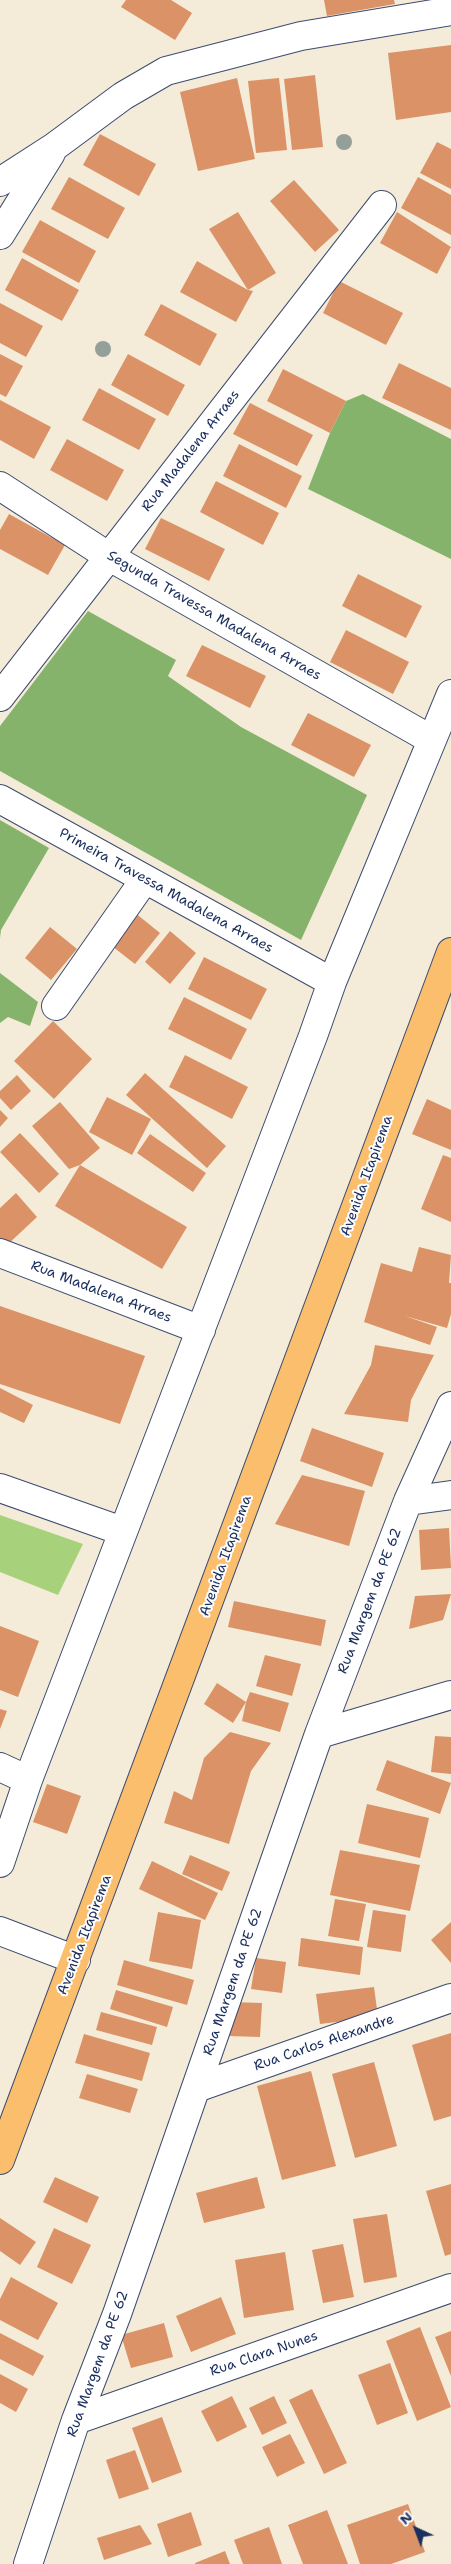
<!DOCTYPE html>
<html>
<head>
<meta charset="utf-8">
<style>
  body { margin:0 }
  #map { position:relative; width:451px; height:2564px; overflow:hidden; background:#f4ecd8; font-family:"Shantell Sans",sans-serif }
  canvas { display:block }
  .north { position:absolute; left:391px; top:2504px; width:50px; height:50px; -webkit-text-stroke:4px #fff; paint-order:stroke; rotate:317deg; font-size:14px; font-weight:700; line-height:20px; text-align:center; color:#1b2f5e }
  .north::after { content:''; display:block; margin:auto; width:18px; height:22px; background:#1b2f5e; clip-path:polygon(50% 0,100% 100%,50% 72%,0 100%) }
</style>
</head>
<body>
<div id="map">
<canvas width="451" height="2564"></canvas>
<div class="north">N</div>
</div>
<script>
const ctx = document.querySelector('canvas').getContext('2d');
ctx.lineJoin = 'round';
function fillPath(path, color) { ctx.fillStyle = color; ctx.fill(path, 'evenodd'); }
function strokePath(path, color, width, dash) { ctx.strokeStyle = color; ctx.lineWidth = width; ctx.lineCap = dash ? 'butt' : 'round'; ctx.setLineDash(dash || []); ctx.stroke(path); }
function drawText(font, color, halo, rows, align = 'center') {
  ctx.font = font + ' "Shantell Sans",sans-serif'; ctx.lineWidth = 4; ctx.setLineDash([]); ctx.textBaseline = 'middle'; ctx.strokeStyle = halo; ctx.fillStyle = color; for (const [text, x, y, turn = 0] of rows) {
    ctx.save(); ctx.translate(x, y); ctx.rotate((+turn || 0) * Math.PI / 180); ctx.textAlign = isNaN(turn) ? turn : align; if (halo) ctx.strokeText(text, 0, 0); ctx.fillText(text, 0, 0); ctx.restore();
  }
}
fillPath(new Path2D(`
  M0 1515 83 1544 58 1595 0 1572Z`), '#a8d17c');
fillPath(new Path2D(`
  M363 394 451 439V559L308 489 330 433 346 401Z
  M88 611 176 660 168 676 241 727 367 795 301 940 0 771V726Z
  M0 820 49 848 1 930 0 938Z
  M0 973 38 1002 30 1026 8 1017 0 1023Z`), '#86b36c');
fillPath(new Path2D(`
  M126 0H171L192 13 175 40 121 7Z
  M324 0H394L395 4 327 16Z
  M451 45V112L396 120 388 53Z
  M315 75 323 147 292 150 284 79Z
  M237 78 255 159 198 171 180 92Z
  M279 78 287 150 256 153 248 81Z
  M100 134 156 164 139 196 83 165Z
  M437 142 451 149V189L420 173Z
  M69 177 125 208 108 239 51 209Z
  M418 177 451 195V235L401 208Z
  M294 180 339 230 315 252 270 201Z
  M238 212 276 273 248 290 253 291 236 322 180 292 197 261 248 290 209 229Z
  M397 212 451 247 437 274 380 243Z
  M40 220 96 251 79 283 22 252Z
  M22 258 79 290 62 321 5 290Z
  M339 281 403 313 386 345 323 313Z
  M0 303 43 326 26 357 0 343Z
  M161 304 217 334 200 366 144 335Z
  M0 354 23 366 6 397 0 394Z
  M128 354 185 385 168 416 111 385Z
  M399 363 451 388V430L382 398Z
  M283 369 346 401 330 433 267 401Z
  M99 388 156 419 139 450 82 420Z
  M0 400 51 427 34 459 0 440Z
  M250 403 313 435 297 466 233 434Z
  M67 439 124 470 107 501 50 470Z
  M239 444 302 476 286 508 223 476Z
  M216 481 279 513 263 545 200 512Z
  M9 514 65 545 48 575 0 549V530Z
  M161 518 225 549 209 581 145 549Z
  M358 574 422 606 406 638 342 606Z
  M346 630 409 662 393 694 330 662Z
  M202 645 266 676 250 708 186 676Z
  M308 713 371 745 354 777 291 745Z
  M134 912 160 933 135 964 108 943Z
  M50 927 77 949 51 980 25 958Z
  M170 931 196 953 170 984 145 962Z
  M204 957 267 989 251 1020 188 989Z
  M184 997 247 1029 231 1060 168 1029Z
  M53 1021 92 1059 54 1099 14 1061Z
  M185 1055 248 1087 232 1119 169 1087Z
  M145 1073 226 1146 207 1168 126 1095Z
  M17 1075 31 1091 11 1110 0 1098V1091Z
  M107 1097 151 1119 132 1155 89 1132Z
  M427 1099 451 1110V1150L412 1134Z
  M60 1102 100 1148 80 1165 69 1169 32 1126Z
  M0 1110 8 1118 0 1127Z
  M20 1133 59 1174 39 1193 0 1152Z
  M150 1134 206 1173 193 1192 137 1153Z
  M443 1155 451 1158V1222L421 1209Z
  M80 1165 187 1227 162 1269 55 1206Z
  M16 1193 37 1217 5 1247 0 1242V1208Z
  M419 1247 451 1255 449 1283H451V1314L447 1328 405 1316 437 1327 430 1345 364 1322 381 1263 412 1272Z
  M0 1306 145 1356 120 1424 0 1384Z
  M375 1345 434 1355 411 1400 408 1422 344 1414 371 1365Z
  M0 1388 33 1405 24 1423 0 1412Z
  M312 1428 384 1453 372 1487 300 1461Z
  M302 1475 365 1491 349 1546 275 1524Z
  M449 1528 451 1568 421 1570 419 1530Z
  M451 1594 443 1620 409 1629 415 1596Z
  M234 1601 326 1620 321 1646 228 1627Z
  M0 1626 39 1641 18 1697 0 1690Z
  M265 1655 301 1664 292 1696 256 1686Z
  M217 1683 246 1702 250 1692 289 1703 280 1732 242 1721 246 1702 233 1723 204 1704Z
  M0 1709 7 1711 0 1729Z
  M230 1732 271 1743 251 1771 229 1844 164 1823 174 1791 192 1800 204 1758Z
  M435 1736 451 1737V1774L431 1772Z
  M387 1760 451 1783 440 1814 376 1790Z
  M47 1784 81 1796 67 1834 33 1822Z
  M367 1804 429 1818 420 1858 358 1843Z
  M340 1850 420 1865 410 1911 330 1895Z
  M190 1855 230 1872 222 1891 182 1874Z
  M152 1861 218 1893 205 1920 139 1889Z
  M335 1899 366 1904 359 1941 328 1936Z
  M373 1910 406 1915 401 1952 367 1947Z
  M158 1912 201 1920 192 1969 149 1961Z
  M451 1922V1963L431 1940Z
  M301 1938 363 1947 360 1975 298 1966Z
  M256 1958 286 1962 282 1993 251 1989Z
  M124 1960 194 1980 187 2005 117 1985Z
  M374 1987 378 2017 320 2024 316 1994Z
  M116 1990 173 2007 167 2027 110 2009Z
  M231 2002 262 2003 260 2037 229 2036Z
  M101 2012 157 2027 152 2045 96 2030Z
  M451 2033V2116L434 2121 412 2045Z
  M84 2034 150 2053 142 2081 75 2063Z
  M374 2062 397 2146 355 2158 332 2074Z
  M311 2071 336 2166 282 2180 257 2086Z
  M87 2074 138 2089 130 2113 79 2098Z
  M55 2177 99 2197 87 2223 43 2202Z
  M257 2177 265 2208 204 2223 196 2193Z
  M451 2184V2254L445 2256 426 2191Z
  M387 2214 397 2277 364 2283 353 2219Z
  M0 2218 36 2242 20 2265 0 2251Z
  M54 2228 91 2245 72 2284 37 2267Z
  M343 2244 354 2297 323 2303 312 2250Z
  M285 2252 294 2310 244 2318 235 2260Z
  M11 2277 58 2303 38 2340 0 2320V2299Z
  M221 2297 236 2334 191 2352 176 2316Z
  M164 2323 173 2357 131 2368 121 2335Z
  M420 2327 451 2407 417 2421 386 2341Z
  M451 2331V2376L435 2337Z
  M0 2333 44 2356 33 2376 0 2359Z
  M390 2363 408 2413 377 2425 358 2375Z
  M0 2374 28 2389 16 2412 0 2403Z
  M312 2389 347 2463 324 2474 289 2400Z
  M232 2396 247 2427 217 2442 201 2411Z
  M274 2396 287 2423 262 2435 249 2408Z
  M162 2417 182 2472 152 2483 132 2428Z
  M290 2434 305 2463 277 2477 262 2447Z
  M135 2450 149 2489 119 2499 106 2460Z
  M408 2504 425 2552 391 2564H360L347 2525Z
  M327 2510 348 2564H303L288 2525Z
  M191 2512 202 2545 168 2557 157 2524Z
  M140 2525 152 2544 104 2560 97 2538Z
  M269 2527 282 2564H243L234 2540Z
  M225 2551 230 2564H195V2563Z`), '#db9266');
const minor = new Path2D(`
  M0 182 54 147 123 96 166 71 301 36 451 11
  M0 235 51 153
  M0 486 108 556 432 740
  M0 697 382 205
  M0 799 332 982
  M56 1006 145 879
  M0 1253 201 1330
  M0 1488 122 1531
  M408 1501 451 1495
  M319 1734 451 1695
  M0 1767 28 1780
  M0 1863 28 1780 313 1036 332 982 451 694
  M0 1931 76 1960
  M196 2088 451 1998
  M76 2420 451 2288
  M28 2564 76 2420 117 2314 319 1734 408 1501 451 1406`);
const major = new Path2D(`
  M0 2160 451 952`);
strokePath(minor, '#3c4b70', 30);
strokePath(major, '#3c4b70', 30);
strokePath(minor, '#fff', 28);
strokePath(major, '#fabe6d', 28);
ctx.fillStyle = '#949f9a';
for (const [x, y] of [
  [344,142],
  [103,349]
]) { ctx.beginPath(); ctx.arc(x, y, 8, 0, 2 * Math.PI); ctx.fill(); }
drawText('14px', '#1b2f5e', '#fff', [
  ["Rua Madalena Arraes",191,451,-52],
  ["Segunda Travessa Madalena Arraes",214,616,30],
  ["Primeira Travessa Madalena Arraes",166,891,29],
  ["Avenida Itapirema",367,1176,-70],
  ["Rua Madalena Arraes",101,1292,21],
  ["Avenida Itapirema",226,1556,-70],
  ["Rua Margem da PE 62",370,1601,-69],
  ["Avenida Itapirema",85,1935,-69],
  ["Rua Margem da PE 62",233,1982,-71],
  ["Rua Carlos Alexandre",324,2043,-19],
  ["Rua Clara Nunes",264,2354,-19],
  ["Rua Margem da PE 62",98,2364,-70]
]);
</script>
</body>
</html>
